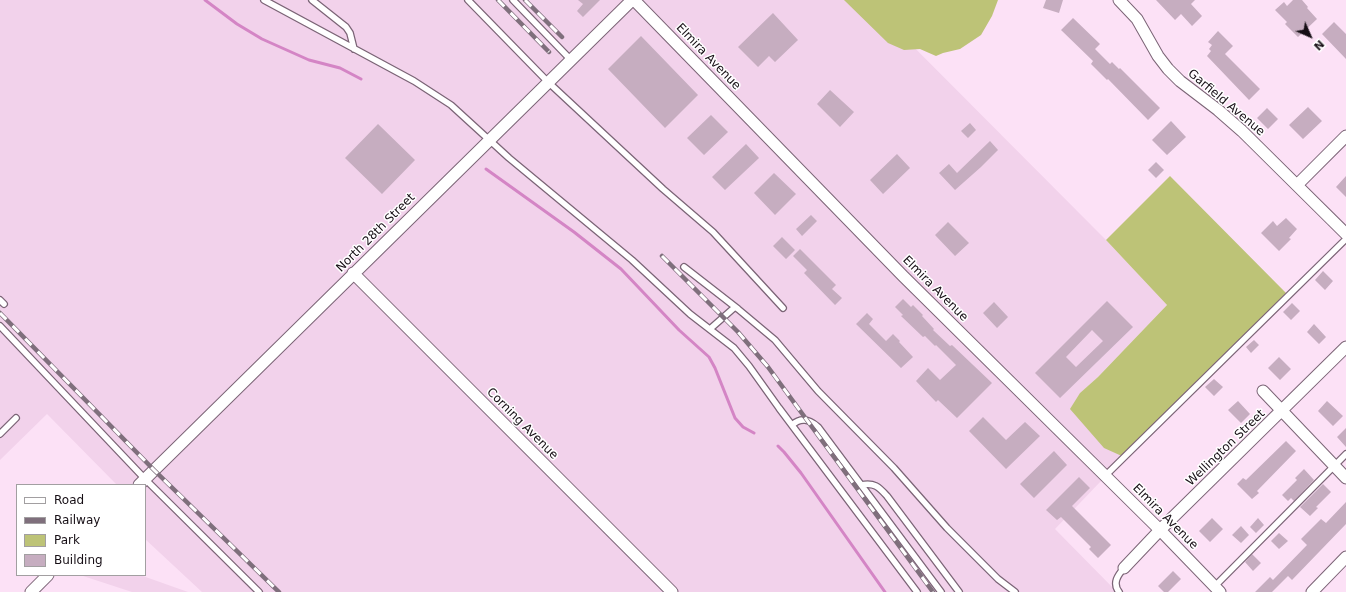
<!DOCTYPE html>
<html>
<head>
<meta charset="utf-8">
<style>
  body { margin:0 }
  #map { position:relative; width:1346px; height:592px; overflow:hidden; background:#fce1f6; font-family:"DejaVu Sans",sans-serif }
  canvas { display:block }
  .legend { position:absolute; left:16px; top:484px; width:130px; height:92px; box-sizing:border-box; background:#fff; border:1px solid #a29fa1; margin:0; padding:5px 7px; list-style:none; font-size:12px; color:#160e15 }
  .legend li { display:flex; align-items:center; gap:8px; height:20px }
  .legend b { width:20px; border:1px solid #a29fa1 }
  .north { position:absolute; left:1290px; top:16px; width:40px; height:40px; -webkit-text-stroke:3px #fff; paint-order:stroke; rotate:135deg; font-size:11px; font-weight:700; line-height:16px; text-align:center; color:#160e15 }
  .north::after { content:''; display:block; margin:auto; width:14px; height:18px; background:#160e15; clip-path:polygon(50% 0,100% 100%,50% 72%,0 100%) }
</style>
</head>
<body>
<div id="map">
<canvas width="1346" height="592"></canvas>
<ul class="legend">
<li><b style="height:5px;background:#fff"></b>Road</li>
<li><b style="height:5px;background:#7f6f7c"></b>Railway</li>
<li><b style="height:11px;background:#bdc377"></b>Park</li>
<li><b style="height:11px;background:#c6adc0"></b>Building</li>
</ul>
<div class="north">N</div>
</div>
<script>
const ctx = document.querySelector('canvas').getContext('2d');
ctx.lineJoin = 'round';
function fillPath(path, color) { ctx.fillStyle = color; ctx.fill(path, 'evenodd'); }
function strokePath(path, color, width, dash) { ctx.strokeStyle = color; ctx.lineWidth = width; ctx.lineCap = dash ? 'butt' : 'round'; ctx.setLineDash(dash || []); ctx.stroke(path); }
function drawText(font, color, halo, rows, align = 'center') {
  ctx.font = font + ' "DejaVu Sans",sans-serif'; ctx.lineWidth = 3; ctx.setLineDash([]); ctx.textBaseline = 'middle'; ctx.strokeStyle = halo; ctx.fillStyle = color; for (const [text, x, y, turn = 0] of rows) {
    ctx.save(); ctx.translate(x, y); ctx.rotate((+turn || 0) * Math.PI / 180); ctx.textAlign = isNaN(turn) ? turn : align; if (halo) ctx.strokeText(text, 0, 0); ctx.fillText(text, 0, 0); ctx.restore();
  }
}
fillPath(new Path2D(`
  M0 0H867L1106 240 1167 305 1098 377 1080 393 1124 457 1055 529 1117 592H202L145 539V485H117L47 414 0 460Z
  M80 575H140L188 592H132Z`), '#f2d2eb');
fillPath(new Path2D(`
  M844 0H998L992 16 981 35 960 49 943 53 936 56 920 49 904 50 888 43Z
  M1170 176 1286 293 1124 457 1104 448 1070 409 1080 393 1098 377 1167 305 1106 240Z`), '#bdc377');
strokePath(new Path2D(`
  M205 0 237 24 262 39 309 60 340 68 361 79
  M486 169 574 232 621 269 679 330 709 357 715 368 735 418 743 427 754 433
  M778 446 784 452 801 473 885 592`), '#d485c5', 3);
fillPath(new Path2D(`
  M578 0H600L583 17 577 11 583 4Z
  M1046 0H1063L1059 13 1043 8Z
  M1156 0H1195L1191 4 1202 16 1192 26 1181 14 1175 20Z
  M1293 0H1302L1308 7 1307 8 1317 19 1298 37 1285 24 1287 22 1275 10 1284 2 1287 6Z
  M773 13 798 40 775 62 769 56 758 67 738 47Z
  M1073 18 1100 44 1095 49 1110 64 1112 62 1119 69 1120 68 1160 108 1148 120 1108 79 1107 80 1091 64 1093 61 1061 30Z
  M1334 22 1346 34V59L1322 34Z
  M1218 31 1233 46 1225 54 1260 89 1249 100 1207 56 1211 51 1209 49 1212 45 1208 42Z
  M641 36 698 95 665 128 608 69Z
  M830 90 854 112 840 127 817 104Z
  M1308 107 1322 121 1303 139 1289 125Z
  M1267 108 1278 119 1268 129 1257 118Z
  M711 115 728 132 704 155 687 138Z
  M1171 121 1186 137 1167 155 1152 140Z
  M970 123 976 130 968 138 961 131Z
  M378 124 415 160 382 194 345 158Z
  M990 141 998 150 981 167 955 190 939 173 949 164 957 173Z
  M746 144 759 158 725 190 712 177Z
  M897 154 910 168 883 194 870 180Z
  M1156 162 1164 170 1156 178 1148 170Z
  M774 173 796 194 775 215 754 193Z
  M1346 176V197L1336 187Z
  M811 215 817 221 802 236 796 229Z
  M1286 218 1297 229 1289 238 1291 239 1279 251 1261 233 1273 221 1277 226Z
  M948 222 969 243 955 256 935 235Z
  M782 237 795 250 786 259 773 246Z
  M800 249 836 285 832 289 842 298 835 305 804 273 807 270 793 256Z
  M1323 271 1333 281 1325 290 1315 280Z
  M903 299 911 307 913 305 923 315 922 316 934 329 933 330 950 346 952 345 992 383 957 418 938 400 936 402 916 381 928 368 940 380 956 365 936 345 935 346 925 336 923 337 901 316 903 315 895 307Z
  M1107 301 1133 327 1060 398 1035 373ZM1092 330 1103 341 1076 367 1066 357Z
  M994 302 1008 317 997 328 983 313Z
  M1292 303 1300 311 1291 320 1283 312Z
  M867 313 873 319 869 324 886 341 893 334 900 341 899 342 913 357 901 368 856 324Z
  M1314 324 1326 337 1319 344 1307 332Z
  M1254 340 1259 345 1251 353 1246 347Z
  M1279 357 1291 369 1280 380 1268 368Z
  M1214 379 1223 387 1214 396 1205 387Z
  M1238 401 1250 414 1241 423 1228 410Z
  M1327 401 1343 416 1333 426 1318 411Z
  M983 417 1006 440 1025 422 1040 436 1006 469 969 431Z
  M1346 428V447L1337 437Z
  M1286 441 1296 451 1257 491 1259 493 1252 499 1237 484 1243 478 1246 480Z
  M1054 451 1067 465 1034 498 1020 484Z
  M1304 469 1314 480 1294 501 1291 498 1288 501 1282 495 1297 480 1295 478Z
  M1079 477 1090 488 1072 506 1111 545 1098 558 1089 549 1091 547 1061 517 1057 520 1046 510Z
  M1323 484 1331 492 1316 507 1318 508 1310 516 1300 507Z
  M1346 502V524L1292 580 1288 576 1272 592H1255L1270 577 1273 580 1307 545 1301 539 1321 519 1326 523Z
  M1212 518 1223 529 1210 542 1199 531Z
  M1258 518 1264 525 1256 533 1250 527Z
  M1241 526 1249 535 1241 543 1232 535Z
  M1279 533 1288 541 1279 549 1271 541Z
  M1252 554 1261 563 1253 571 1245 562Z
  M1173 571 1181 579 1168 592H1164L1158 586Z`), '#c6adc0');
const lane = new Path2D(`
  M264 0 414 81 451 105 509 158 632 260 690 314 734 348 749 366 779 408 917 592
  M312 0 346 27 350 33 354 49
  M468 0 548 82 663 189 713 232 783 308
  M513 0 571 60
  M684 267 738 309 775 340 818 391 894 468 947 528 998 579 1015 592
  M0 300 4 304
  M0 326 145 479 259 592
  M710 329 735 307
  M792 425C801 417 809 419 818 427L941 592
  M0 434 16 418
  M1105 476 1346 239
  M861 485C874 482 879 487 887 496L959 592
  M1215 586 1346 454
  M1119 592C1112 583 1118 575 1124 568`);
const street = new Path2D(`
  M634 0 903 276 1160 530 1220 592
  M1119 0 1137 19 1158 56 1168 69 1180 81 1218 110 1242 131 1346 234
  M1297 185 1346 136
  M353 273 672 592
  M1263 391 1346 478
  M139 485 632 0
  M1124 568 1160 530 1346 347
  M31 592 48 575
  M1312 592 1346 557`);
strokePath(lane, '#7b6476', 8);
strokePath(street, '#7b6476', 13);
strokePath(lane, '#fff', 5.5);
strokePath(street, '#fff', 11);
const rail = new Path2D(`
  M498 0 549 52
  M525 0 562 37
  M662 256 738 332 768 367 933 592
  M0 313 154 470 279 592`);
strokePath(rail, '#7f6f7c', 4.5);
strokePath(rail, '#fff', 3, [9]);
drawText('12px', '#160e15', '#fff', [
  ["Elmira Avenue",708,57,46],
  ["Garfield Avenue",1226,103,40],
  ["North 28th Street",376,233,-45],
  ["Elmira Avenue",935,289,45],
  ["Corning Avenue",522,424,45],
  ["Wellington Street",1226,448,-44],
  ["Elmira Avenue",1165,517,45]
]);
</script>
</body>
</html>
